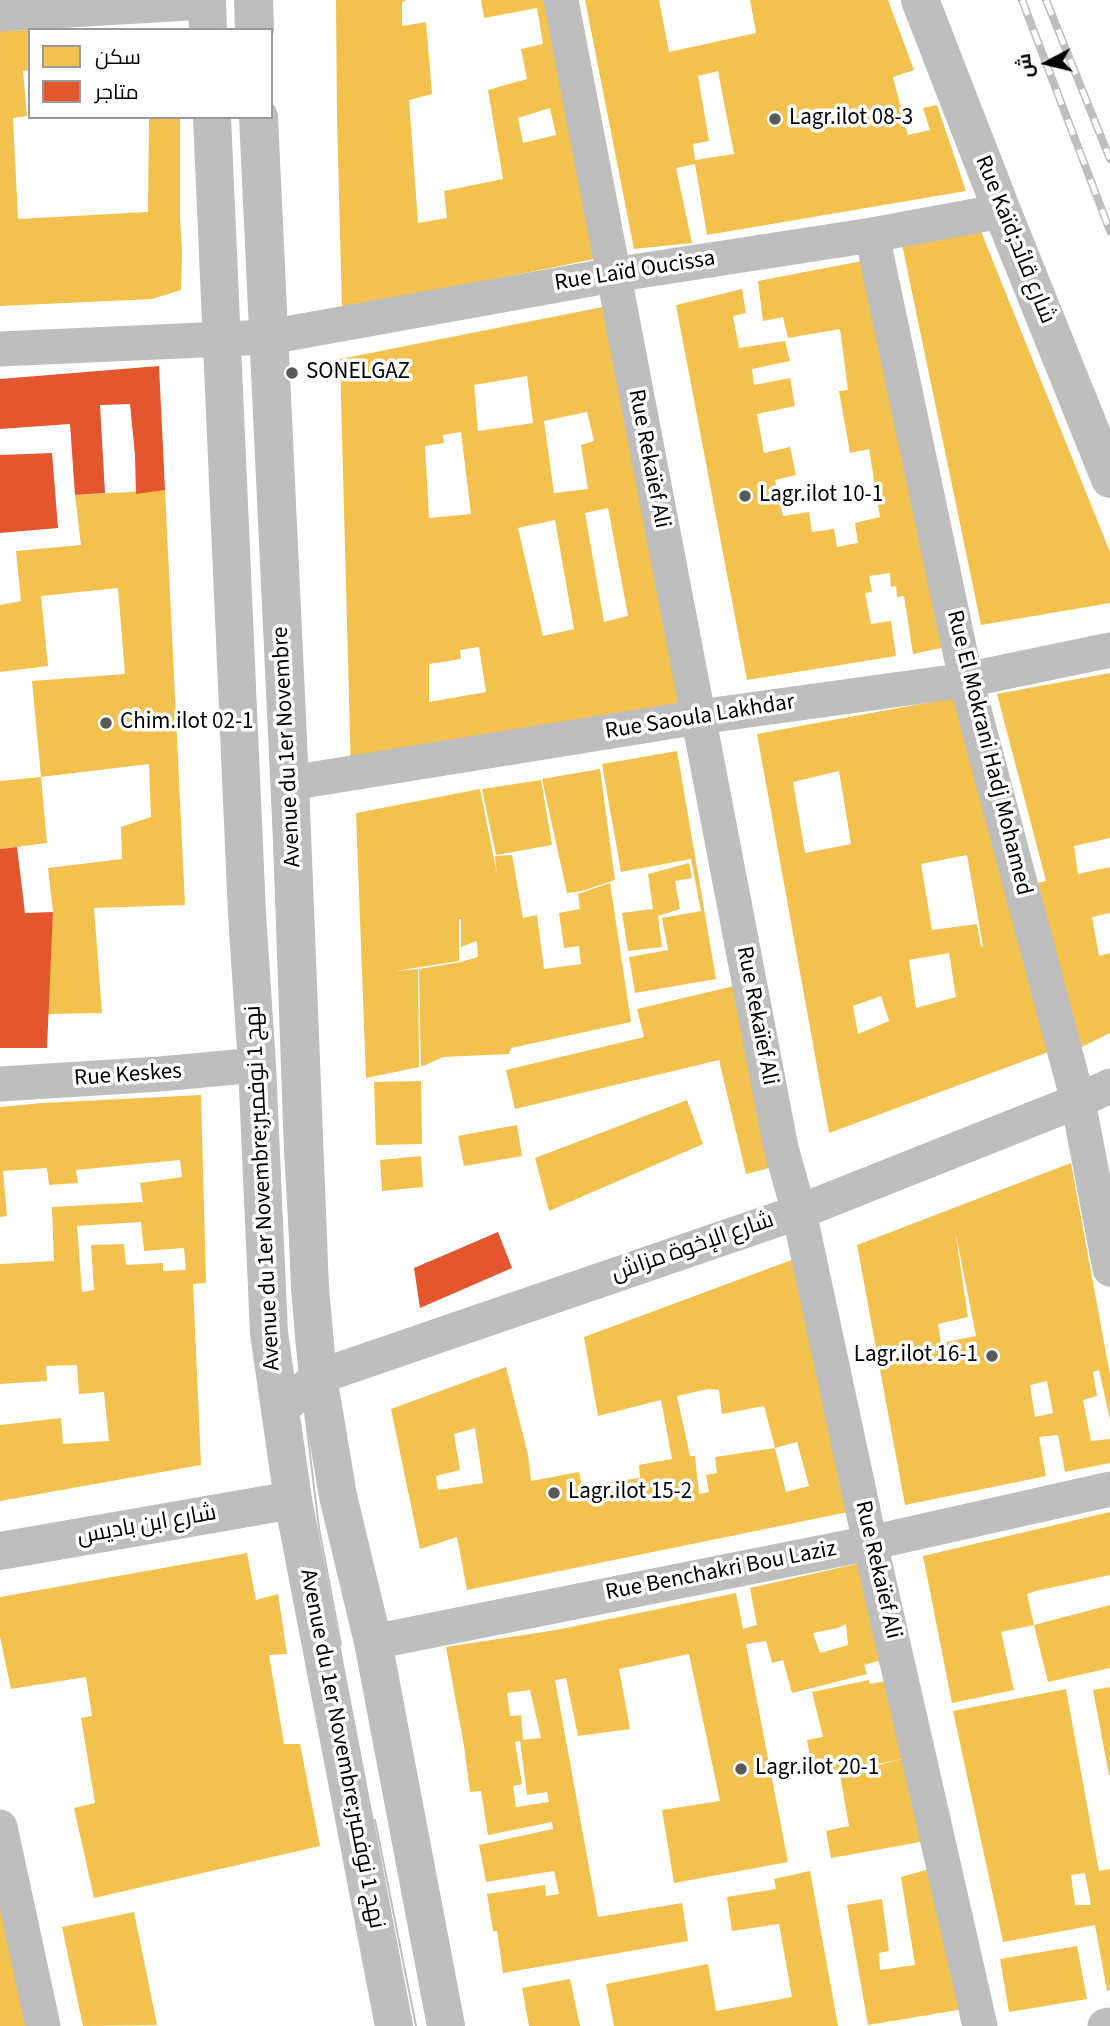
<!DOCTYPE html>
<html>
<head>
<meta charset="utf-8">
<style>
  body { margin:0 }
  #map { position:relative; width:1110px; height:2026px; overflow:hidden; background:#fff; font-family:"Source Sans 3",Cairo,sans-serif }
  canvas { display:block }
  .legend { position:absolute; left:28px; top:28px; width:245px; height:91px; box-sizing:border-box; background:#fff; border:2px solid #999; margin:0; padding:9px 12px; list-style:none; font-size:21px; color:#000 }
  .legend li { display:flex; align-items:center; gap:14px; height:35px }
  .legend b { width:35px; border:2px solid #999 }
  .north { position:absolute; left:1012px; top:28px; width:70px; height:70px; -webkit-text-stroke:5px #fff; paint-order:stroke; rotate:263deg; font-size:19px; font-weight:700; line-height:28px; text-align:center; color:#000 }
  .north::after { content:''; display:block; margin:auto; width:24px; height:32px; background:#000; clip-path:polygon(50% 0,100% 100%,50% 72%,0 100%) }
</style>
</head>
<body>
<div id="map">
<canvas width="1110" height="2026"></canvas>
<ul class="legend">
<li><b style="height:19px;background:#f2c14e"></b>سكن</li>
<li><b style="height:19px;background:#e4572e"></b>متاجر</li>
</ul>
<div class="north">ش</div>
</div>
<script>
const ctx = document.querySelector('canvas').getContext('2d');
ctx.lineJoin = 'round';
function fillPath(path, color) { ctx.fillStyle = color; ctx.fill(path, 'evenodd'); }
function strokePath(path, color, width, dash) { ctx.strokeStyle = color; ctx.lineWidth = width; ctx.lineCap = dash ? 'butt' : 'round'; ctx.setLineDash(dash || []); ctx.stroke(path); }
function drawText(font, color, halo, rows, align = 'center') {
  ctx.font = font + ' "Source Sans 3",Cairo,sans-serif'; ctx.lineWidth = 7; ctx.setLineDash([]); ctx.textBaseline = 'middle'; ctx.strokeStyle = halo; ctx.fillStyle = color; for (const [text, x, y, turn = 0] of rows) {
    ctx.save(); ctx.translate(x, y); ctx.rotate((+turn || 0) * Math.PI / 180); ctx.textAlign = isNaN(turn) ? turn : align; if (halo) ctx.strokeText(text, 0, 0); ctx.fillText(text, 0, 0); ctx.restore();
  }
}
fillPath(new Path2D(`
  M336 0H407L402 2V26L426 22 432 94 409 100 418 223 447 218 444 191 503 179 488 90 527 79 521 49 543 44 537 8 484 18 481 0H561L609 256 342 310 337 119ZM550 108 556 135 523 143 518 118Z
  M585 0H659L669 52 756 33 750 0H888L914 70 893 77 908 135 930 130 923 108 937 105 966 191 707 235 695 164 676 168 692 243 634 249ZM718 71 734 154 695 160 693 144 709 141 698 76Z
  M30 30V70L23 71 27 116 13 118 18 219 148 212 149 117H180V217L182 251 181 290 152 299 0 306V31Z
  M978 224 1110 552V603L981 625 902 244Z
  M862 261 946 647 913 654 904 596 897 597 896 586 891 587 890 573 869 576 872 592 865 593 871 624 891 621 896 656 747 680 676 305 742 289 746 313 733 316 739 348 785 341 790 361 752 369 754 385 790 378 795 406 757 414 764 453 790 447 796 475 775 480 783 516 809 512 812 532 834 529 837 547 858 543 855 523 880 517 869 449 850 453 839 391 848 390 840 329 788 338 783 317 763 321 758 281Z
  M618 304 699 717 351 773 340 359ZM527 376 533 423 478 431 474 385ZM587 412 594 441 581 445 588 489 554 493 544 421ZM461 432 471 514 429 518 425 446 444 443 443 435ZM608 508 628 616 604 622 585 513ZM555 520 574 629 543 636 518 528ZM479 647 486 692 429 702V664L461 659 460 650Z
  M165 490 185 905 94 908 102 1013 47 1014 53 912 48 868 122 859 121 827 151 817 149 764 41 777 32 681 125 674 118 588 41 596 48 666 0 672V605L21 601 16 551 81 545 75 495Z
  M1110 673V838L1074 846 1078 874 1110 867V913L1092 917 1099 956 1110 953V1033L1072 1052 1033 884 1046 881 997 694Z
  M958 697 1051 1051 829 1133 757 734ZM839 771 851 844 805 853 793 782ZM967 855 983 946 981 947 977 924 932 930 921 864ZM949 953 956 997 916 1008 909 960ZM881 996 889 1021 858 1034 853 1006Z
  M677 751 716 979 635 993 629 957 668 950 662 918 701 911 691 859 621 872 602 764Z
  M600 769 615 880 582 891 567 893 542 779Z
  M41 777 47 843 0 849V781Z
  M541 780 552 845 496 855 482 789Z
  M480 789 497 874 495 856 512 855 523 918 537 915 544 969 581 964 579 946 564 948 559 913 580 909 578 894 610 883 631 1022 511 1048 509 1054 443 1057 421 1067 419 969 461 962 478 957 477 941 461 947V919H459V961L395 971 418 969 419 1067 366 1078 356 813Z
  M689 863 692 878 675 881 680 909 658 916 662 947 628 951 622 913 653 909 648 874Z
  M734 986 777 1166 746 1174 719 1060 515 1109 506 1070 644 1037 637 1009Z
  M421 1081 422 1144 376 1145 374 1082Z
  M201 1095 206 1283 193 1284 201 1465 0 1501V1425L61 1418 63 1444 109 1441 104 1392 79 1394 77 1365 46 1366 47 1381 0 1384V1264L54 1261 52 1207 143 1202 140 1183 182 1177 180 1160 76 1170 78 1183 49 1185 47 1168 3 1171 7 1216 0 1217V1107L43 1103ZM141 1222 144 1251 184 1248 186 1270 163 1271V1263L126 1265 124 1244 91 1245 94 1290 82 1292 77 1226Z
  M687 1100 703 1144 549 1211 535 1158Z
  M517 1125 522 1156 464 1166 458 1136Z
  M421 1156 423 1187 382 1191 380 1160Z
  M1071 1163 1110 1375V1420L1099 1370 1093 1372 1097 1396 1083 1400 1091 1441 1110 1439V1463L1065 1472 1058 1435 1039 1437 1046 1476 905 1505 857 1245ZM955 1230 976 1336 941 1343 938 1324 968 1317ZM1047 1381 1053 1413 1035 1417 1030 1385Z
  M797 1258 863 1509 467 1590 457 1537 420 1549 391 1409 506 1367 528 1455 531 1481 579 1472 582 1486 640 1478 639 1465 672 1459 661 1400 598 1416 584 1337ZM708 1389 719 1390 722 1414 764 1406 775 1448 715 1457 717 1473 706 1475 709 1492 699 1494 695 1456H690L677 1396ZM475 1428 483 1483 438 1490 436 1476 460 1470 454 1434ZM797 1442 809 1486 786 1492 775 1448Z
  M1110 1512V1575L1036 1591 1027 1594 1034 1625 1001 1632 1014 1690 952 1703 923 1556Z
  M247 1553 256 1600 278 1594 287 1654 269 1655 284 1744H300L320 1846 94 1898 74 1808 95 1803 81 1718 92 1716 86 1677 11 1689 0 1637V1597Z
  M869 1561 937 1839 831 1858 826 1831 849 1826 840 1775 902 1759 814 1777 807 1740 823 1737 812 1692 869 1680 870 1684 886 1681 878 1661 864 1665 867 1674 792 1693 783 1660 772 1663 766 1641 746 1644 788 1862 674 1883 662 1810 720 1801 689 1654 619 1669 630 1729 578 1736 566 1678 555 1680 598 1917 682 1903 688 1941 503 1973 497 1931H493L487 1894 545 1885 546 1896 559 1894 554 1871 486 1882 479 1845 553 1829 552 1822 488 1835 481 1791 470 1792 464 1746 446 1647 556 1630 736 1593 743 1629 757 1625 750 1588ZM846 1624 848 1645 820 1653 813 1633 838 1628ZM530 1690 541 1738 523 1740 521 1715 510 1716 507 1693ZM520 1741 527 1795 547 1792 549 1802 516 1807 513 1786 522 1784 515 1742Z
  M1110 1605V1668L1048 1682 1034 1625Z
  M1110 1687V1775H1109L1093 1690Z
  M1066 1689 1099 1871 1110 1869V1990L1107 1991 1095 1925 1003 1942 953 1711ZM1085 1873 1091 1905H1075L1071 1875Z
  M944 1865 976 2007 868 2025 847 1905 882 1899 889 1951 879 1953 880 1970 915 1965 901 1877Z
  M810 1871 838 2026H614L606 1984 708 1964 716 2011 792 1997 779 1924 732 1931 727 1897 776 1889 774 1879Z
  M0 1908 29 2026H0Z
  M134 1912 157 2025 83 2026 62 1927Z
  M1077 1946 1087 1999 1009 2012 1000 1959Z
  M570 1979 580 2026H529L522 1988Z`), '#f2c14e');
fillPath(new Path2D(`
  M159 366 165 490 136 494 135 455 130 404 100 405 105 493 75 495 70 424 0 429V379Z
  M52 453 58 528 0 533V455Z
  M17 847 25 913 53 912 47 1048H0V849Z
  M498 1232 512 1268 420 1308 414 1268Z`), '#e4572e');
strokePath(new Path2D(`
  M561 0 781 1148 799 1212 870 1543 980 2026
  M0 14 207 2
  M872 235 966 680 1078 1101 1110 1269
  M0 349 269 337 613 275 872 235 1002 211
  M290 783 699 717 966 680 1110 650
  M0 1084 160 1074 257 1065
  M280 1410 318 1377 799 1212 1078 1101 1110 1086
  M373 1642 870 1543 1110 1489
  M0 1827 43 2026
  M1105 2026 1110 2025`), '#bebebe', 35);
strokePath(new Path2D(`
  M920 0 1002 211 1110 479
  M0 1551 293 1500`), '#bebebe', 38);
strokePath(new Path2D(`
  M207 0 208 30
  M254 0 255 30
  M212 117 247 914 257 1065 269 1333 293 1500 394 2026
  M259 117 290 783 310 1288 318 1377 338 1496 373 1642 446 2026`), '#bebebe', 38);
strokePath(new Path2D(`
  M220 0 221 30
  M235 0 236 30
  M226 117 258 841 269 1154 285 1372 308 1532 403 2026
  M240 117 274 840 285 1152 296 1338 319 1528 341 1645
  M375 1820 416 2026`), '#bebebe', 2);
const rail = new Path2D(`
  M1022 0 1110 231
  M1046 0 1110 159`);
strokePath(rail, '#bebebe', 8);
strokePath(rail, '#fff', 5, [16]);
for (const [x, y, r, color] of [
  [775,119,7,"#595959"],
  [292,373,7,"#595959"],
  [745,496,7,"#595959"],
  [106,723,7,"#595959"],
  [992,1356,7,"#595959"],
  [554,1493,7,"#595959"],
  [741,1769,7,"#595959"]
]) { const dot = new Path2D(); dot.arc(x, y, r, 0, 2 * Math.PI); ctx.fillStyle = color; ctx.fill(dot); strokePath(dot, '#fff', 2.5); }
drawText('23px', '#000', '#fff', [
  ["Lagr.ilot 08-3",789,119],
  ["SONELGAZ",306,373],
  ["Lagr.ilot 10-1",759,496],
  ["Chim.ilot 02-1",120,723],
  ["Lagr.ilot 16-1",978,1356,"right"],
  ["Lagr.ilot 15-2",568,1493],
  ["Lagr.ilot 20-1",755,1769]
], 'left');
drawText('23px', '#000', '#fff', [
  ["Rue Kaïd;شارع قائد",1014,240,68],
  ["Rue Laïd Oucissa",635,272,-9],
  ["Rue Rekaïef Ali",648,459,79],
  ["Rue Saoula Lakhdar",700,718,-9],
  ["Avenue du 1er Novembre",288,747,-93],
  ["Rue El Mokrani Hadj Mohamed",988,753,76],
  ["Rue Rekaïef Ali",756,1016,79],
  ["Rue Keskes",128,1076,-4],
  ["Avenue du 1er Novembre;نهج 1 نوفمبر",264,1188,-93],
  ["شارع الإخوة مزاش",693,1248,-19],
  ["شارع ابن باديس",147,1526,-10],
  ["Rue Rekaïef Ali",877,1570,77],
  ["Rue Benchakri Bou Laziz",721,1572,-11],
  ["Avenue du 1er Novembre;نهج 1 نوفمبر",341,1749,79]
]);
</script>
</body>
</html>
